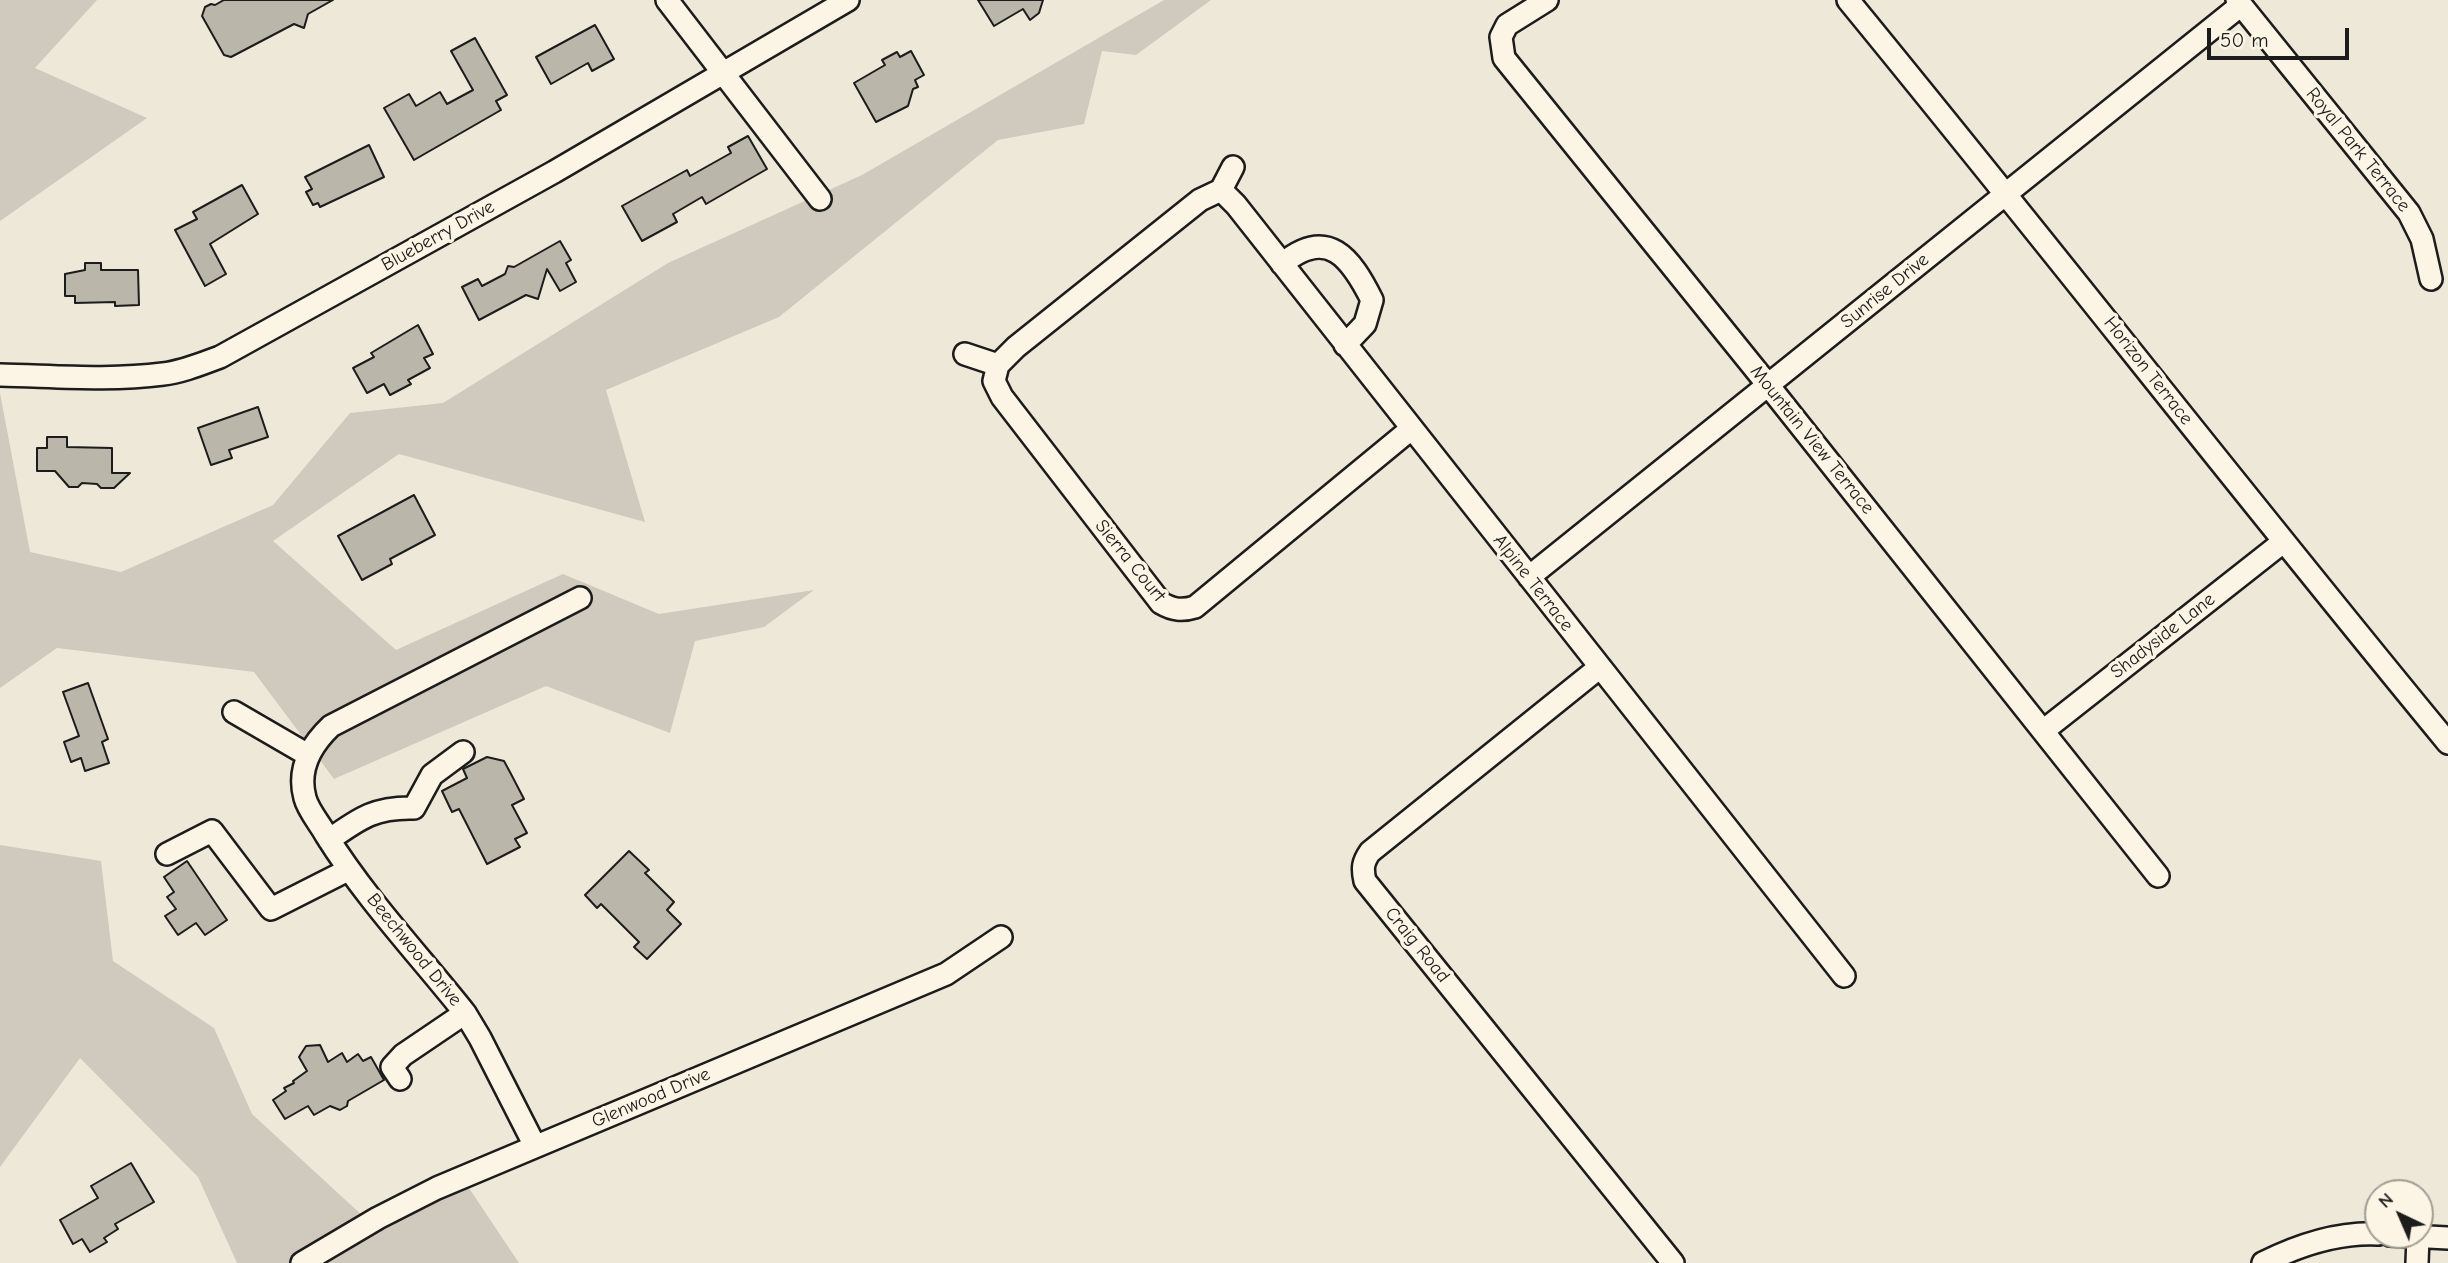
<!DOCTYPE html>
<html>
<head>
<meta charset="utf-8">
<style>
  body { margin:0 }
  #map { position:relative; width:2448px; height:1263px; overflow:hidden; background:#eee8d9; font-family:"Comic Neue",sans-serif }
  canvas { display:block }
  .north { position:absolute; left:2364px; top:1179px; width:70px; height:70px; box-sizing:border-box; background:#fcf5e5; border:2px solid #a29e95; border-radius:50%; rotate:316deg; font-size:19px; font-weight:700; line-height:28px; text-align:center; color:#1c1c1c }
  .north::after { content:''; display:block; margin:auto; width:24px; height:32px; background:#1c1c1c; clip-path:polygon(50% 0,100% 100%,50% 72%,0 100%) }
  .scale { position:absolute; left:2207px; top:28px; width:142px; height:32px; box-sizing:border-box; border:4px solid #1c1c1c; border-top:0; padding-left:9px; font-size:21px; line-height:24px; white-space:nowrap; color:#1c1c1c; -webkit-text-stroke:5px #fcf5e5; paint-order:stroke }
</style>
</head>
<body>
<div id="map">
<canvas width="2448" height="1263"></canvas>
<div class="north">N</div>
<div class="scale">50 m</div>
</div>
<script>
const ctx = document.querySelector('canvas').getContext('2d');
ctx.lineJoin = 'round';
function fillPath(path, color) { ctx.fillStyle = color; ctx.fill(path, 'evenodd'); }
function strokePath(path, color, width, dash) { ctx.strokeStyle = color; ctx.lineWidth = width; ctx.lineCap = dash ? 'butt' : 'round'; ctx.setLineDash(dash || []); ctx.stroke(path); }
function drawText(font, color, halo, rows, align = 'center') {
  ctx.font = font + ' "Comic Neue",sans-serif'; ctx.lineWidth = 7; ctx.setLineDash([]); ctx.textBaseline = 'middle'; ctx.strokeStyle = halo; ctx.fillStyle = color; for (const [text, x, y, turn = 0] of rows) {
    ctx.save(); ctx.translate(x, y); ctx.rotate((+turn || 0) * Math.PI / 180); ctx.textAlign = isNaN(turn) ? turn : align; if (halo) ctx.strokeText(text, 0, 0); ctx.fillText(text, 0, 0); ctx.restore();
  }
}
fillPath(new Path2D(`
  M0 0H97L35 68 147 118 0 221Z
  M1164 0H1211L1136 55 1102 51 1084 124 998 140 779 317 606 390 645 522 399 454 273 541 396 650 563 574 659 614 814 590 764 627 695 641 670 733 546 686 334 779 254 672 57 648 0 688V393L30 552 121 572 273 505 350 413 443 403 668 263 862 175Z
  M0 845 101 861 113 961 214 1028 252 1114 364 1217 461 1176 519 1263H237L198 1177 80 1058 0 1167Z`), '#cfcabd');
const building = new Path2D(`
  M224 0H333L308 14 304 28 294 24 231 57 224 55 202 16 205 7 211 4 215 5Z
  M978 0H1043L1039 13 1030 20 1023 9 994 26Z
  M595 25 614 59 592 71 588 63 551 84 536 57Z
  M475 38 507 95 496 101 501 110 414 160 384 108 409 94 416 106 440 92 447 104 473 90 451 51Z
  M911 51 924 75 915 80 918 87 913 89 908 106 876 122 854 83 885 65 882 60 897 52 900 57Z
  M748 136 767 169 706 204 702 197 673 214 677 222 642 241 622 206 687 170 690 176 731 153 728 147Z
  M369 145 384 177 320 207 318 203 313 205 306 192 312 189 305 177Z
  M242 185 258 214 210 244 226 274 205 286 175 230 197 219 193 212Z
  M560 241 571 260 566 263 576 282 560 291 547 269 538 299 526 295 479 320 462 287 478 279 482 286 505 274 508 266 514 267Z
  M85 263H101V270H138L139 305 115 306V302L75 303V296H65V274L85 270Z
  M418 325 433 354 424 358 430 368 408 380 411 384 390 395 384 384 367 393 353 368 374 357 371 353Z
  M258 407 268 437 229 450 232 458 211 465 198 428Z
  M47 437H67V447L112 448V473H130L114 488H101L97 484 82 483 78 487H69L55 471H37V448H47Z
  M414 495 435 535 390 559 392 564 362 580 338 536Z
  M88 683 108 739 102 742 109 763 85 771 81 758 71 762 64 742 79 736 63 692Z
  M487 757 504 761 511 774 524 799 512 805 527 833 515 839 520 847 487 864 459 809 452 812 442 791 467 778 463 769Z
  M629 851 649 870 645 873 674 902 667 910 681 924 647 959 634 947 639 942 601 904 597 908 585 895Z
  M187 861 227 920 205 935 196 923 178 935 165 916 176 909 167 897 174 892 164 877Z
  M320 1045 328 1062 342 1053 347 1062 358 1054 363 1061 371 1057 384 1080 348 1101 347 1106 340 1110 330 1106 314 1115 308 1106 285 1119 273 1100 286 1091 284 1088 294 1083 293 1081 307 1071 299 1057 306 1046Z
  M131 1163 154 1202 115 1224 118 1229 104 1238 107 1242 90 1252 82 1239 73 1244 60 1220 98 1198 91 1186Z`);
fillPath(building, '#bab6aa');
strokePath(building, '#1c1c1c', 2);
const minor = new Path2D(`
  M667 0 820 199
  M1547 0 1507 25 1501 37 1504 58 1768 385 2158 876
  M1848 0C2050 246 2245 497 2448 743
  M2237 0 2409 213 2422 239 2431 279
  M1221 190 1236 205 1844 976
  M1282 264C1328 226 1351 258 1372 300L1365 324 1345 345
  M965 354 998 365 1016 347 1200 200 1221 190 1233 167
  M998 365 994 381 1002 397 1161 603C1173 610 1182 611 1195 607L1411 429
  M0 375C53 376 110 381 163 374 182 372 201 364 220 357L554 172 848 0
  M1529 577 2241 5
  M1600 667 1370 852C1363 862 1362 868 1365 881L1673 1263
  M234 712 308 755
  M2043 731 2283 542
  M329 840C360 818 375 807 414 808L432 775 463 752
  M167 854 212 831 271 909 348 870
  M400 1079 392 1067 403 1055 465 1013
  M535 1146 480 1038 465 1013C418 954 366 899 326 835 320 824 308 810 305 798 297 769 311 745 331 726L580 598
  M2390 1235 2448 1238
  M302 1263 378 1218 437 1188 946 974 1001 937
  M2263 1263C2299 1245 2337 1232 2378 1234
  M2417 1263 2418 1237`);
strokePath(minor, '#1c1c1c', 26);
strokePath(minor, '#fcf5e5', 21);
drawText('19px', '#1c1c1c', '#fcf5e5', [
  ["Royal Park Terrace",2358,150,51],
  ["Blueberry Drive",438,236,-29],
  ["Sunrise Drive",1885,291,-39],
  ["Horizon Terrace",2148,371,52],
  ["Mountain View Terrace",1812,440,51],
  ["Sierra Court",1130,561,51],
  ["Alpine Terrace",1533,583,52],
  ["Shadyside Lane",2163,636,-38],
  ["Craig Road",1417,945,51],
  ["Beechwood Drive",414,950,51],
  ["Glenwood Drive",651,1098,-23]
]);
</script>
</body>
</html>
